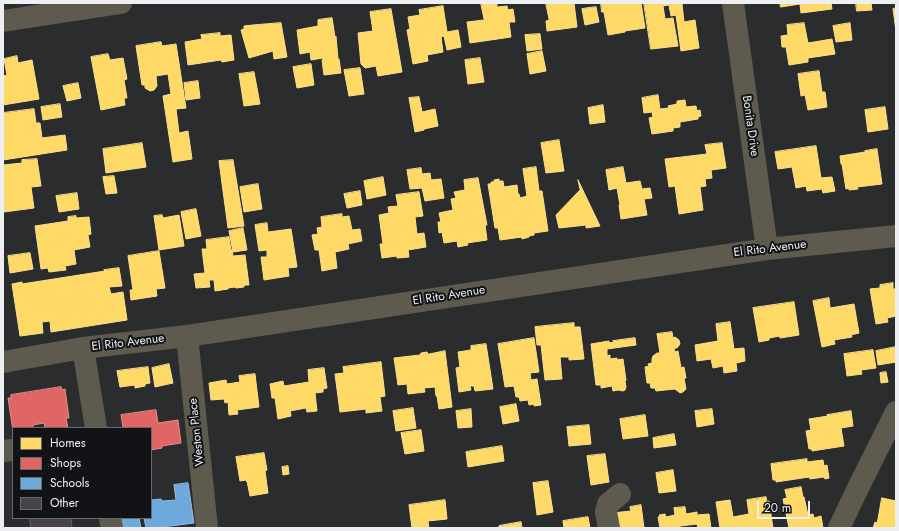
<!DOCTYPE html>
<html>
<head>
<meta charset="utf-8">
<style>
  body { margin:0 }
  #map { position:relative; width:899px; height:531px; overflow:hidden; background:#2a2c2e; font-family:Jost,sans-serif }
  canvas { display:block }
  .frame { position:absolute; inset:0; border:4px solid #edeff2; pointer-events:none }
  .legend { position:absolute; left:12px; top:427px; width:140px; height:92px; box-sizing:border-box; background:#121316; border:1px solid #6a6b6e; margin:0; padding:5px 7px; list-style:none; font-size:12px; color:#edeff2 }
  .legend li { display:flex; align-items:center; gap:8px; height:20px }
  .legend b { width:20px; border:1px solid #6a6b6e }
  .scale { position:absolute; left:757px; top:501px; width:53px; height:18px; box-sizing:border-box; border:2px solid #edeff2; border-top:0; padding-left:5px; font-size:12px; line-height:14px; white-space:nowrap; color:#edeff2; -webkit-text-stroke:3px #121316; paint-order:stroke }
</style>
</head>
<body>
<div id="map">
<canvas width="899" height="531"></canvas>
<div class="frame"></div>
<ul class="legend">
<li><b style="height:11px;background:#ffd966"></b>Homes</li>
<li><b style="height:11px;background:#e06666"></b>Shops</li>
<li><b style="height:11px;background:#6fa8dc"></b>Schools</li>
<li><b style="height:11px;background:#49414b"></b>Other</li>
</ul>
<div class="scale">20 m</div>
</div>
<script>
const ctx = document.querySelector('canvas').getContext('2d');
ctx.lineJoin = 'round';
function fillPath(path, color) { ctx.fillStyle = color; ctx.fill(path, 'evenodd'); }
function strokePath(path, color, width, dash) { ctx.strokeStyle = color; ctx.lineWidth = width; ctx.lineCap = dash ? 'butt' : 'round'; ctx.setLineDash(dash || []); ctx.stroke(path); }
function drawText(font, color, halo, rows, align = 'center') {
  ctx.font = font + ' Jost,sans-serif'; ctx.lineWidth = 4; ctx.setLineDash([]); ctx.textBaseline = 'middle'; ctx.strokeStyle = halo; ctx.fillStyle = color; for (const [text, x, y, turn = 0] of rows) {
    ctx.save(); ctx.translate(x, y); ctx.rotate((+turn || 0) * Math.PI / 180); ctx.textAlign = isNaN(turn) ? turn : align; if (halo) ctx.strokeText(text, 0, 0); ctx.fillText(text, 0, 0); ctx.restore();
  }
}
const homes = new Path2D(`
  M481 3H497V7L507 6 508 10 513 9 515 22H509L511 37 470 43 467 22 484 20Z
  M546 3H574L577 27 547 31 546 21 549 20Z
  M601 3H641L645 28 625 31V32L608 35 604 12H602Z
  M644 3H686L682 4 684 22 695 20 699 48 681 51 676 15 671 16 669 5 663 6 665 19 673 18 678 46 651 49Z
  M780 3H831L832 9 801 13 800 4 781 7Z
  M856 3H871L872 10 857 11Z
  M443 6 447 32 458 30 461 47 447 50 444 36 441 37 443 52 427 55 428 61 413 64 407 30 410 29 408 17 420 15 419 10Z
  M596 7 599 22 585 25 582 9Z
  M896 8V31L893 9Z
  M391 9 402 72 378 76 376 66 365 68 361 64 358 33 373 31 370 12Z
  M332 18 335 37 336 36 338 59H339L341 73 324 75 322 60H323V58L311 60 310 52 300 54 297 30 318 26V20Z
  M281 23 287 57 274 59 273 51 249 58 241 30 244 29V26L253 25Z
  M804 23 808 43 832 39 835 54 808 58V62L789 65 786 47H782L781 36 788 35 787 25Z
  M850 23 852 40 836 42 833 26Z
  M220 33V36L231 35 234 60 222 62 221 60 188 65 185 42 202 39 201 35Z
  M540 34 542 49 527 51 525 35Z
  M161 42 162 46 176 44 186 108 176 109 179 133 188 131 192 159 173 162 163 96 171 94 168 74 156 76 157 86 154 90 150 91 145 88V85H142L136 46Z
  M542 51 546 71 530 74 527 54Z
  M108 54 110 60 123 58 127 79 124 80 127 98H124L125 105 101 110 91 57Z
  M17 56 18 63 32 60 39 99 3 105V76L7 75 4 59Z
  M480 58 484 82 468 84 465 60Z
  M311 64 314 85 297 88 293 67Z
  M360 68 364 94 349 96 344 70Z
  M819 71 822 92H825L827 107 808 110 805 95 801 96 798 74Z
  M254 72 260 104 244 106 239 74Z
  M198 81 200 98 186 100 184 83Z
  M78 83 81 98 67 101 63 86Z
  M658 95 660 109 669 108 668 106 677 104V101L685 100 686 107 696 106 697 111 700 110 701 116 698 117V119L680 122V127L673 128V131L652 134 649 118 653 117 652 112 644 113 642 98Z
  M419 97 422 112 435 109 438 126 424 129V130L415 132 409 98Z
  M60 104 62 117 43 120 41 107Z
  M603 105 605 122 590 124 588 108Z
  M885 107 888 129 868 132 865 110Z
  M34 109 36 123H40L42 138 65 135 67 150 3 160V139L4 138 3 113Z
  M559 140 564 171 546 173 541 143Z
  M142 143 146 167 106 173 103 149Z
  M722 143 726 168 711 170 712 178 705 179 706 186 700 187 703 210 679 214 675 186 669 187 665 159 707 154 705 145Z
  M816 146 821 178 832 177 835 191 823 193 822 189 807 191 806 186 796 188 792 167 778 169 775 152Z
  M877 149 882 184 857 187 858 189 849 190V188L846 189 842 164H841L840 156 865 152V151Z
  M37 159 41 186 31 187 34 208 4 212 3 165 22 163V160Z
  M233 160 244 226 228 228 219 161Z
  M536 167 539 191H542L548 231 534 233V235L529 236V237L522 239V237L500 240 498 228H495L488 184H491V182H494V180L499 179V181H503L504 187 517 185 518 194H519L520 198 527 196 523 169Z
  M623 167 626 183 640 181 642 189 650 188 652 198 644 199 647 215 621 219 619 205H620L617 188 609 190 606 170Z
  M421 168 422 174 430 173 431 180 441 179 444 198 425 201 422 188 410 189 407 170Z
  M114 176 117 193 106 194 103 177Z
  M383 177 386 195 367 199 364 181Z
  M478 178 487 225H485L487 240 467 243 468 245 458 247 457 241 444 243 442 232 439 233 438 222H441L439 213 453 210 451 199 456 198 454 192 465 190 464 180Z
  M578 180 600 226 586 228V225L559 228 556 215 580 190Z
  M258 184 262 209 244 212 240 187Z
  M360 191 362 205 347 208 344 194Z
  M419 192 423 216 415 217 417 234 424 233 426 247 408 250 409 257 397 258V256L382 258 380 244H383L379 215 389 213 388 207 398 206 396 195Z
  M77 193 79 209 59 212 56 196Z
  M196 209 201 236 186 239 181 212Z
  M342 214V217L349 216 352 230 360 229 362 241 348 244 349 249 335 252 337 268 322 271 319 250H315L312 235 318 234 317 228 322 227 321 217Z
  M162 215 163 218 179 215 184 246 159 250 154 216Z
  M76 216V218L89 217 91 234 88 235 90 247 74 250 76 264 65 266 66 270 49 272 48 268 41 269 35 226 68 221V217Z
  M267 223 268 232 291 229 297 267 288 268 289 276 264 280 261 257H267V250L259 251 255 225Z
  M243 228 247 250 233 252 229 231Z
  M229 237 231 250H232L233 256 245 255 249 285H244V287L236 288 235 287 228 288V289L215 291 214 280H209L210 287 196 288 194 274 205 273 202 249H207L206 240Z
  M159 251 165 288 156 289 157 296 131 300 130 290H133L128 256Z
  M30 253 33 269 10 273 8 256Z
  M119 268 122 286 109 287 111 294 123 292 127 320 51 332 50 321 42 322 43 333 20 336 12 284 22 282V284L105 271 104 270Z
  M893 283V289H896V316L887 318 888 322 876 324 870 289 880 288V285Z
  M829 298 830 308 854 304 859 333 851 335 852 337 834 340 835 344 822 347 813 301Z
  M794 302 799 335 780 338V336L769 338V340L759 342 753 308Z
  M730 322 734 349 744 348 745 361 736 363 737 371 724 373 723 366 713 368 711 359 697 361 695 345 718 341 716 324Z
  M574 323V327H580L584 359 569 360V357H560L562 379 545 380 541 345H537L535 327Z
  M672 332 673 338 675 337 679 340 680 344 677 348H674L675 352 678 351 681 368 684 367 686 378H684L686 389 683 392 680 393 675 389 656 391 655 388H651L650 383H647L645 367 649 366 648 364 652 363V359L653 356 657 353H660L657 334Z
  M534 338 539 372 530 373 531 380 537 379 541 405 534 406V404L529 405 528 400 520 401 519 397H516L514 386 505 387 498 344Z
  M635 338 636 345 607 349V356L610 355V359L617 358V360L623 359 626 380 625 381 626 387 625 390 623 391 618 390 613 391 612 386 601 388V385H596L591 344 609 341V343L614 342 613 341Z
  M486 344 493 389 475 391 474 386H470L471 390 459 392 456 368 460 367 458 352 471 350V346Z
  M896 347V362L878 365 876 351Z
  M873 350 876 368 861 370 862 374 847 376 844 354Z
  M445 351 452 407 439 409 437 396H436L435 387 424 388 425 392 408 394 407 384 398 385 394 358 420 355 421 353 427 352 428 354Z
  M381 362 385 396 380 397 382 411 366 413V409L340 412 335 374 344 373 343 367Z
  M169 364 173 383 155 387 152 368Z
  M148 367 150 383 145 384V386L135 388V385L120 387 117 371Z
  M324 368 327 388 323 389V392L315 393 317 411 307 412 306 408 290 411 291 416 278 419 275 398H272L270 384 283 381 284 386 309 382 308 370Z
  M886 372 888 382 881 383 880 373Z
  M255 374 259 407 237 410 238 414 229 415 228 402 225 403 224 399 211 400 209 383 226 380 227 384 240 382 239 376Z
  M516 404 519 421 503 424 500 407Z
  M413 408 416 428 396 431 393 411Z
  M471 409 472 427 458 428 456 411Z
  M712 409 714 424 697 427 695 411Z
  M851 411 853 426 841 428 844 446 812 451V449H809L806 431 811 430 809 419 828 416 827 415Z
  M645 415 648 436 623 439 620 419Z
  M589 425 591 444 569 446 567 427Z
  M421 430 424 451 405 454 401 433Z
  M674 434 676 445 654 448 653 438Z
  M502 446 504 461 468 467 466 452Z
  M264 453 267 470 265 471 268 493 250 496 247 481V482L246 480 240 481 236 457Z
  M605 454 609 482 591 485 587 456Z
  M807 459V462L823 460 824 466 827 465 829 478 825 479 824 477 810 479 809 477 776 482V480H773L771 464Z
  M288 466 289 474 283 475 282 467Z
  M673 470 676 491 659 493 656 473Z
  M548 481 553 512 537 515 533 483Z
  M801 487 803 497H804L808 515 813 514 814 518 821 516 823 528H789L783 499 787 498 785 490Z
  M766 497 767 502 769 501 773 528H720L716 502 730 500 733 517 749 514 747 500Z
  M882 498 896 501V528H873L875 522 877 523Z
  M445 500 447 519 428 521 429 528H412L409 505Z
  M641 505 644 528H615L612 513 631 511 630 507Z
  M685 507 686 514 697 512V515L709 514 711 528H698L697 524 680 526V528H660L658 517H660L659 515 665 514 666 517 675 515 674 508Z
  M588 517 590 528H564L563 521Z
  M521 522 522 528H499V526Z`);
fillPath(homes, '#ffd966');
strokePath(homes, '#fae090', 1);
const shops = new Path2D(`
  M61 387 62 390 65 389 69 418H66L68 428H45L44 423 33 425V428H13V431L8 398H11V395Z
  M156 410 158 423 178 420 181 443 162 446V448L151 450V428H123L121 415Z`);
fillPath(shops, '#e06666');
strokePath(shops, '#e48f90', 1);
const schools = new Path2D(`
  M188 483 194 523 155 528H146L144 518H151V500L161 499 162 501 176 500 174 485Z
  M121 518H139L141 528H123Z`);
fillPath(schools, '#6fa8dc');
strokePath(schools, '#95bde3', 1);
const building = new Path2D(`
  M30 518H71L72 528H31Z`);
fillPath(building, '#49414b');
strokePath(building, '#646466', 1);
strokePath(new Path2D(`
  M733 3 767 249
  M3 21 121 3
  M187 336 207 528
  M83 348 96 428
  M3 362 83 348 187 336 767 249 896 236
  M3 451 13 450
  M110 518 112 528
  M609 528 606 512 608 504 620 494
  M839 528 857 490 896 412`), '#5e5a4e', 22);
drawText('12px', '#edeff2', '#121316', [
  ["Bonita Drive",750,126,82],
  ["El Rito Avenue",770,249,-7],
  ["El Rito Avenue",449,296,-9],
  ["El Rito Avenue",128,343,-7],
  ["Weston Place",197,432,-96]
]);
</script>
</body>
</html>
